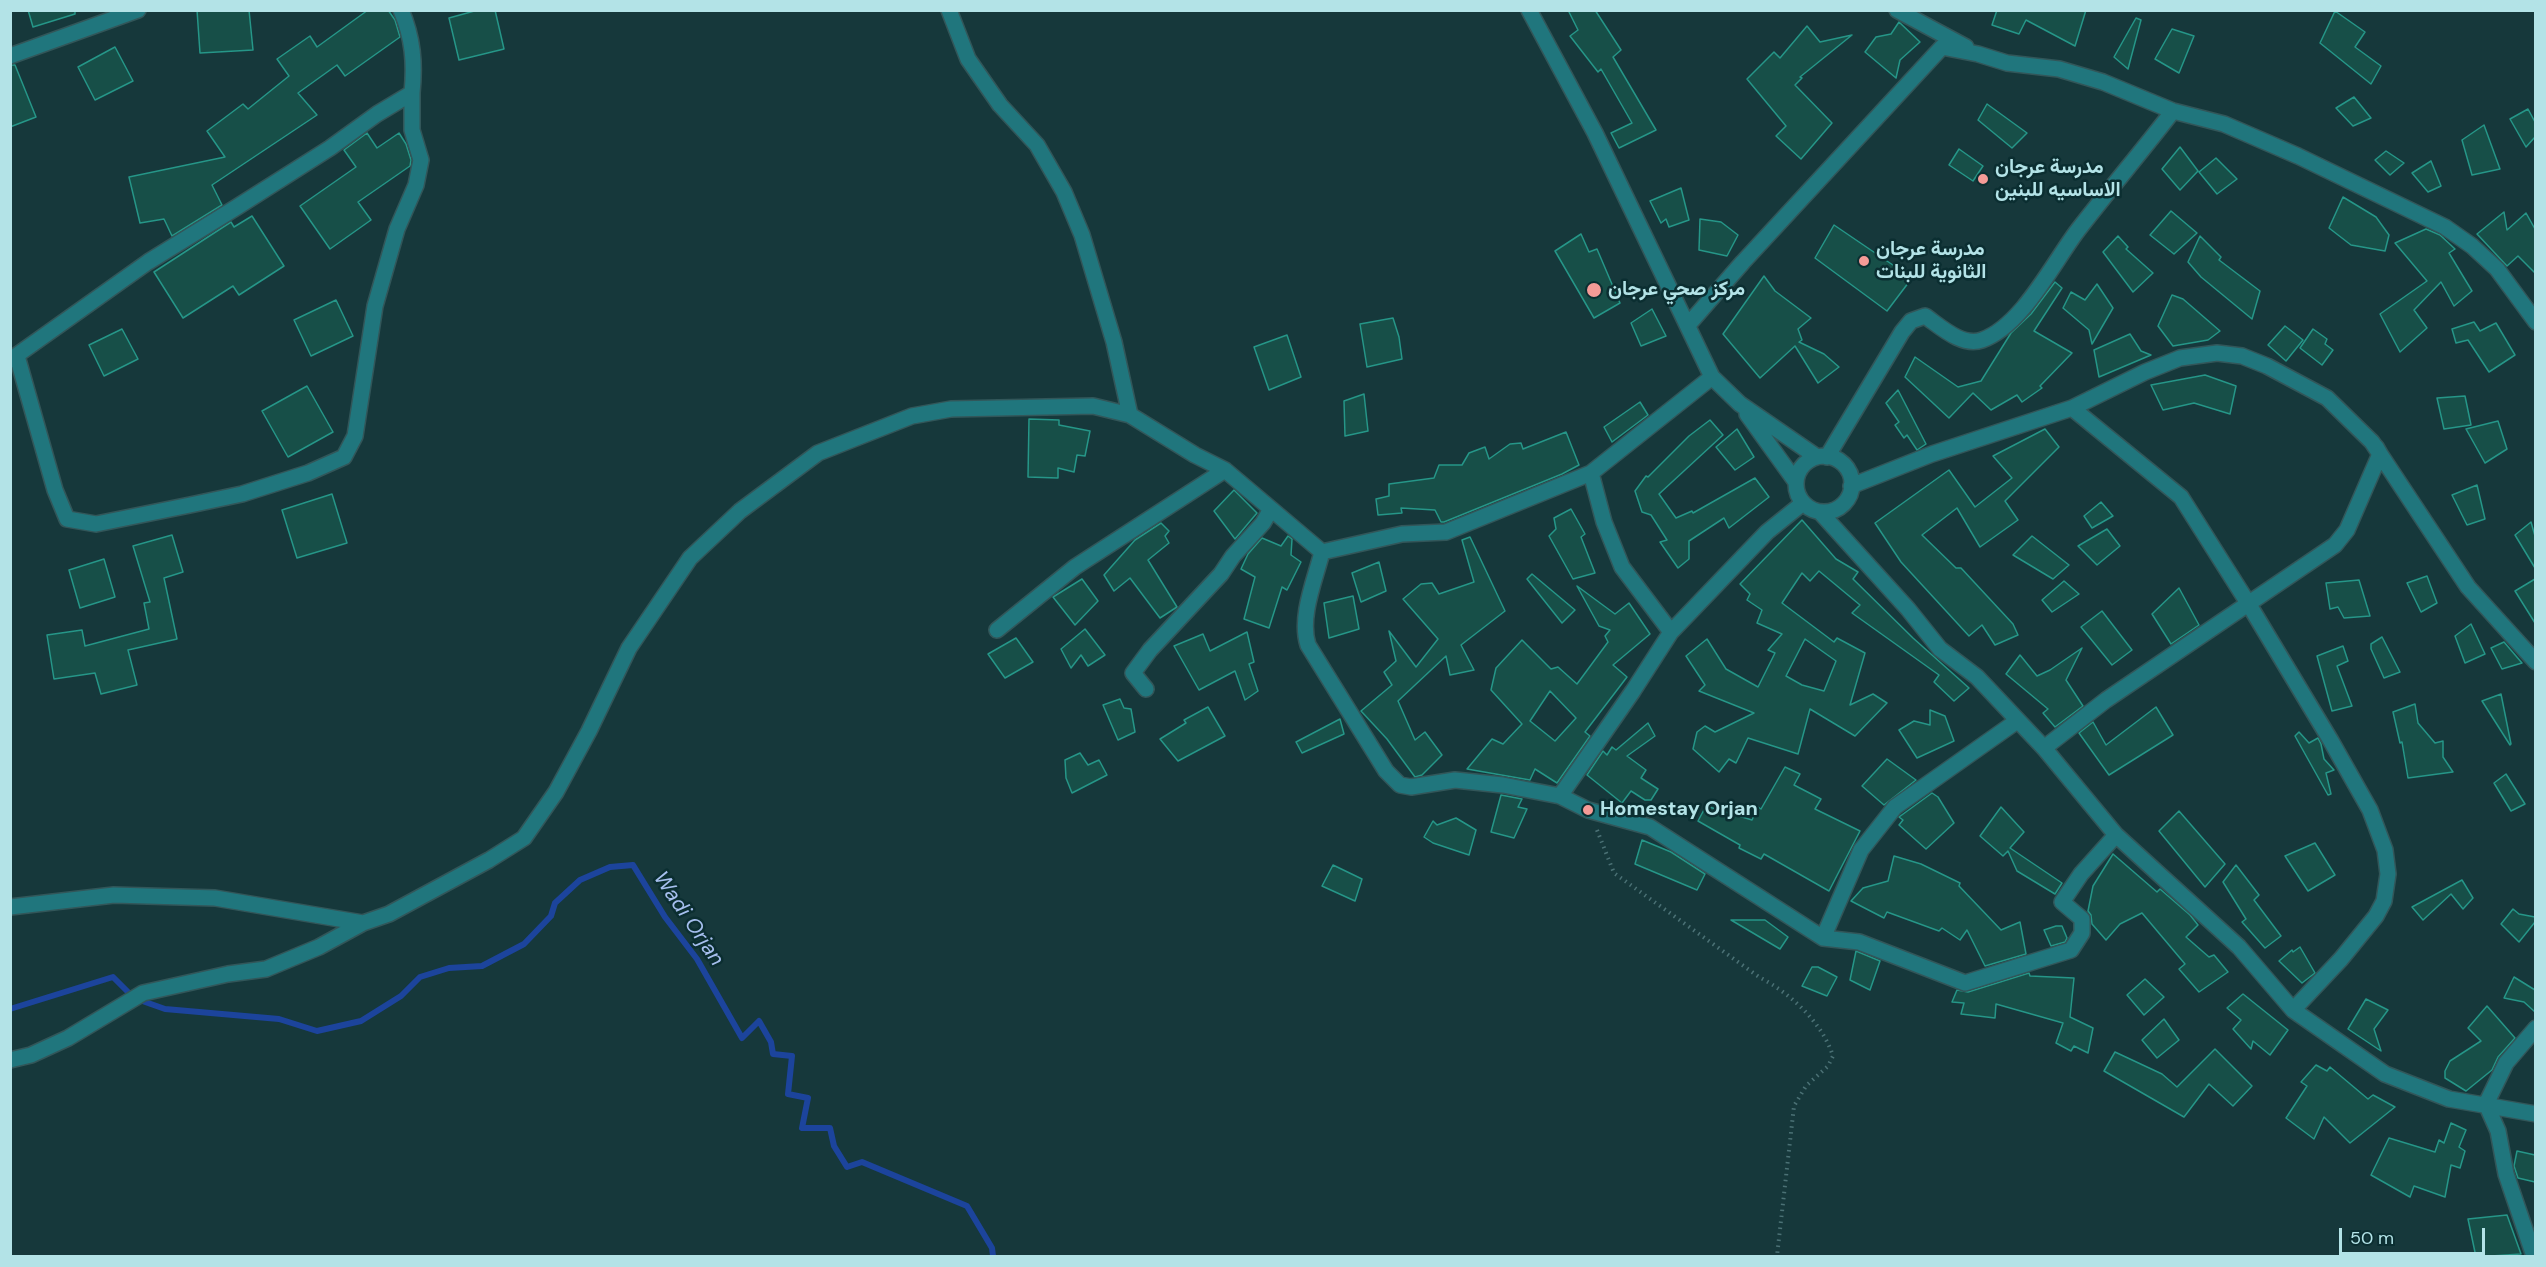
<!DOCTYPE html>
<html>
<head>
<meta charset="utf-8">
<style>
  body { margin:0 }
  #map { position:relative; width:2546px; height:1267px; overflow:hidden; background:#16383b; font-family:"DM Sans",sans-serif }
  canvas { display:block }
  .frame { position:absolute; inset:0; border:12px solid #b3e3e7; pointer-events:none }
  .scale { position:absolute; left:2339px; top:1228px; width:146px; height:27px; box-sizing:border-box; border:3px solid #b3e3e7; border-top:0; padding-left:8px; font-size:18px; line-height:21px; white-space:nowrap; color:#b3e3e7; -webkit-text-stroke:4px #0b2e31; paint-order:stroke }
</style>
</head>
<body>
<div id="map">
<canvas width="2546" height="1267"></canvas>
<div class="frame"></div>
<div class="scale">50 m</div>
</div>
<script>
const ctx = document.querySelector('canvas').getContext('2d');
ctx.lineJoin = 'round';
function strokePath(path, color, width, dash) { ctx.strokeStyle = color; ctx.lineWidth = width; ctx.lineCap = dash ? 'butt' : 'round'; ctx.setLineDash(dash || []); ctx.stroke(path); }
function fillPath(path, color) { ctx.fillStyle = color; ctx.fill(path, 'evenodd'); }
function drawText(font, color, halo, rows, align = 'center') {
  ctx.font = font + ' "DM Sans",Vazirmatn,sans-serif'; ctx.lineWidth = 5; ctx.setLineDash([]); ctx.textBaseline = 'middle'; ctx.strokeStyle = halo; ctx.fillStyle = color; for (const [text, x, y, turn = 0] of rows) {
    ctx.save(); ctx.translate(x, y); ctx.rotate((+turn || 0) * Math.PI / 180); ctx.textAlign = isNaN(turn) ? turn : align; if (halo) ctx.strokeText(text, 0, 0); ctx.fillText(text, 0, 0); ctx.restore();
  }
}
strokePath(new Path2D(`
  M10 1009 113 977 134 998 165 1009 279 1019 317 1031 361 1021 401 996 420 977 449 968 482 966 524 944 551 916 555 903 580 880 610 867 633 865 665 917 697 959 742 1038 759 1021 771 1042 773 1054 792 1056 788 1094 808 1098 802 1128H830L834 1146 847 1167 862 1162 967 1206 992 1248 993 1256`), '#1c449c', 6);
const building = new Path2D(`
  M28 10H75V14L33 27Z
  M197 10H249L253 50 200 53Z
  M368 10H388L395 20 400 37 345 76 337 65 298 93 317 115 212 185 222 205 172 236 164 219 140 223 129 177 225 157 207 131 243 104 248 109 289 76 277 59 310 36 317 47Z
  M478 10H495L504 49 459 60 449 18Z
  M1568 10H1595L1621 50 1613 57 1656 130 1619 148 1611 133 1632 123 1601 69 1598 72 1570 36 1578 30Z
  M1997 10H2086L2075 46 2026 20 2019 34 1992 25Z
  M2335 11 2365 32 2355 47 2381 66 2371 84 2320 43Z
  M2136 18 2141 20 2128 69 2114 57Z
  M1899 22 1920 42 1900 60 1896 78 1865 52 1876 37 1891 34Z
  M1807 26 1820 42 1852 35 1800 77 1802 78 1795 85 1832 123 1801 159 1776 136 1786 126 1747 79 1774 52 1780 58Z
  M2172 29 2194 36 2179 73 2155 59Z
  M115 47 133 81 95 100 78 67Z
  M10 65H15L36 117 10 127Z
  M2354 97 2371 118 2353 126 2336 108Z
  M1987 104 2027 133 2012 148 1978 120Z
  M2528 109 2535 122V137L2526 147 2510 119Z
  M2484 125 2500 169 2472 175 2462 140Z
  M367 133 377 148 399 133 406 144 411 160 410 166 358 202 371 220 330 249 300 206 356 167 344 150Z
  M2180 147 2198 171 2180 190 2162 169Z
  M1959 149 1983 166 1973 181 1949 165Z
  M2386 151 2404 163 2390 175 2375 160Z
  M2216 158 2237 179 2217 194 2199 172Z
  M2431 161 2441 186 2428 192 2412 173Z
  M1681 188 1689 220 1669 227 1666 219 1661 223 1650 201Z
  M2343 197 2376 217 2389 235 2385 251 2351 245 2329 228Z
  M2171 211 2197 233 2174 254 2150 235Z
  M2504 212 2507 230 2526 213 2535 229V273L2518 256 2507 266 2477 234Z
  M252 216 284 266 239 295 233 286 183 318 154 272 231 222 234 227Z
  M1700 219 1721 222 1738 235 1727 256 1699 250Z
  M1834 225 1912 278 1887 311 1815 258Z
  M2426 229 2440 235 2455 249 2449 253 2472 291 2454 306 2441 282 2414 310 2427 328 2400 352 2380 314 2427 281 2395 243Z
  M1581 234 1589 252 1597 249 1620 303 1594 318 1555 251Z
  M2118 236 2128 247 2126 249 2153 273 2133 292 2103 252Z
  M2200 236 2221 257 2219 260 2260 291 2252 319 2201 277 2188 262Z
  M1764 276 1775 291 1811 318 1798 329 1802 340 1799 342 1824 354 1839 367 1818 383 1795 346 1760 378 1723 334Z
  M2055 282 2062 288 2034 331 2072 353 2040 386 2042 388 2022 402 2017 395 1991 410 1973 393 1949 418 1905 377 1915 357 1958 387 1981 381 2011 333 2031 314Z
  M2097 284 2113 308 2092 344 2089 330 2063 308 2071 292 2085 300Z
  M2172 295 2183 299 2220 331 2208 340 2173 346 2158 326Z
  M336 300 353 336 311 356 294 320Z
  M1652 309 1666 336 1641 346 1631 323Z
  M1393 318 1399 337 1402 359 1367 367 1360 324Z
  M2474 322 2480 331 2496 323 2515 355 2489 372 2468 340 2456 343 2452 329Z
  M2285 326 2303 340 2286 361 2268 345Z
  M122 329 138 359 104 376 89 345Z
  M2313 329 2327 339 2325 344 2333 350 2322 365 2300 348Z
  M2130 334 2141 351 2151 355 2099 377 2094 350Z
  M1287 335 1301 377 1269 390 1254 347Z
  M2205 375 2236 386 2230 414 2194 403 2163 410 2151 385Z
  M307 386 333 432 288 457 262 411Z
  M1898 390 1926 444 1917 450 1907 435 1904 438 1895 425 1899 422 1886 403Z
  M1364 394 1368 431 1345 436 1344 401Z
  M2465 396 2471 425 2444 429 2437 398Z
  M1640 402 1648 415 1612 442 1604 427Z
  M1029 419 1059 420V425L1090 431 1085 456 1077 455 1074 472 1058 468V478L1028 477Z
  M1710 420 1723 435 1659 494 1676 518 1692 511 1693 513 1755 478 1769 497 1729 528 1724 518 1689 541V559L1678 568 1660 542 1667 540 1651 515 1642 512 1635 491 1646 476 1648 477 1689 436Z
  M2498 421 2507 449 2485 463 2466 429Z
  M1737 429 1754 457 1735 470 1716 447Z
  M2045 429 2059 447 2005 501 2018 520 1980 547 1957 508 1922 535 1956 568H1961L2013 624 2018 635 1995 645 1982 625 1969 636 1901 562 1875 523 1949 470 1975 507 2012 478 1993 456Z
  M1566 432 1579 465 1562 474 1444 522H1441L1435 510 1401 508 1402 513 1378 515 1376 499 1389 496V484L1434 478 1439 465H1462L1469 453 1485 447 1489 459 1510 444 1521 443 1523 449Z
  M2477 485 2485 519 2467 525 2452 495Z
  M1234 490 1257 513 1235 539 1214 511Z
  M332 494 347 543 297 558 282 510Z
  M2101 502 2113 516 2092 528 2084 516Z
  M1571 509 1585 534 1581 537 1595 573 1573 579 1549 536 1556 529 1554 518Z
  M1802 520 1836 559 1858 572 1853 579 1913 638 1969 688 1954 701 1934 682 1939 675 1852 613 1860 605 1819 571 1810 581 1802 573 1782 603 1834 642 1837 638 1865 653 1850 705 1873 694 1887 703 1855 736 1810 709 1798 754 1748 738 1736 763 1729 759 1719 772 1693 749 1697 732 1705 726 1715 732 1754 713 1699 691 1705 685 1686 656 1707 639 1726 669 1758 687 1775 653 1768 650 1782 634 1757 623 1762 610 1747 600 1750 594 1740 584ZM1805 639 1836 661 1824 691 1802 685 1786 676Z
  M2531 522 2535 536V568L2515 535Z
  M1161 523 1169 531 1165 536 1169 543 1148 560 1177 607 1160 618 1130 578 1114 591 1104 575 1135 540Z
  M2107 529 2120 546 2097 565 2078 546Z
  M172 535 183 572 164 578 177 639 128 650 137 685 101 694 95 673 54 679 47 635 82 630 85 646 149 629 144 603 150 602 133 546Z
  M1288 536 1292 539 1291 555 1301 562 1287 590 1282 587 1269 628 1244 619 1255 577 1241 569 1248 554 1262 538 1281 546Z
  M2032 536 2069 565 2053 579 2013 555Z
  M1470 537 1505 611 1461 645 1474 670 1450 675 1446 656 1398 701 1415 740 1425 732 1442 755 1422 775 1415 777 1387 739 1361 711 1392 685 1384 672 1396 661 1389 631 1416 667 1438 639 1403 599 1421 584 1432 583 1439 594 1474 582 1462 540Z
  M104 559 115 597 80 608 69 570Z
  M1379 562 1386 591 1361 602 1352 573Z
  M1532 574 1575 610 1562 623 1527 579Z
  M2427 576 2437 603 2421 612 2407 583Z
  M1082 579 1098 601 1075 625 1053 597Z
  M2535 579V623L2515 591Z
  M2359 580 2370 616 2344 618 2338 607 2330 609 2326 583Z
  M2064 581 2079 594 2052 612 2042 600Z
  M1577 586 1615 614 1629 603 1650 634 1613 665 1627 677 1585 732 1590 736 1557 783 1535 769 1530 780 1467 769 1492 739 1503 744 1522 724 1491 690 1496 668 1522 640 1551 669 1558 667 1577 684 1608 642 1605 636 1610 630 1599 626ZM1550 691 1576 718 1555 741 1530 721Z
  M2179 588 2199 625 2171 644 2152 614Z
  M1353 596 1359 629 1329 638 1324 603Z
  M2102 611 2132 650 2112 665 2081 627Z
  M2471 624 2485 654 2465 663 2455 636Z
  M1085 629 1105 655 1088 666 1081 655 1071 668 1061 649Z
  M1247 632 1254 662 1249 664 1258 691 1245 700 1235 671 1199 690 1174 646 1203 634 1210 651Z
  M2382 637 2400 672 2384 678 2371 649V644Z
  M1016 638 1033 662 1005 678 988 654Z
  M2504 642 2522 663 2502 669 2491 648Z
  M2343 646 2348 661 2337 666 2352 706 2332 711 2317 656Z
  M2082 648 2066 680 2083 706 2055 727 2043 713 2048 709 2006 674 2020 655 2037 676 2050 670Z
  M2501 694 2511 744 2510 745 2482 701Z
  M1120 699 1124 708 1131 709 1135 732 1118 740 1103 705Z
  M2415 704 2418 723 2435 743 2443 741V757L2453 772 2408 778 2402 742 2400 743 2393 712Z
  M1208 707 1225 736 1178 761 1160 739 1186 723 1184 720Z
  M2156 707 2173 735 2109 775 2079 733 2093 722 2106 745Z
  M1930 710 1945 716 1954 741 1917 758 1899 730 1914 721 1930 725Z
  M1340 719 1344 734 1302 753 1296 742Z
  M1648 723 1655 736 1627 756 1646 770 1641 778 1658 789 1651 800H1645L1631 791 1622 803 1587 775 1603 751 1607 755 1612 747 1616 750Z
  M2299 732 2309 743 2318 738 2321 744 2324 759 2334 770 2326 773 2331 794 2328 795 2295 736Z
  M1080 753 1088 765 1099 760 1107 775 1072 793 1066 778 1065 760Z
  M1887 759 1916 780 1884 805 1862 786Z
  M1785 767 1800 774 1794 785 1821 799 1815 809 1860 831 1829 891 1764 854 1761 859 1739 848 1740 845 1698 821 1706 806 1752 820 1758 807 1761 809Z
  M2506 774 2525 804 2511 811 2494 783Z
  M1932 793 1938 797 1954 823 1926 849 1899 825 1903 820 1899 817Z
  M1501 795 1522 799 1518 807 1527 809 1514 838 1491 832Z
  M2001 807 2024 832 2010 848 2062 883 2055 894 2017 871 2008 851 2003 856 1980 836Z
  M2179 811 2225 864 2205 887 2159 831Z
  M1456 818 1476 830 1469 855 1433 843 1424 837 1433 821 1437 825Z
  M1642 840 1671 852 1705 874 1697 890 1635 864Z
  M2315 843 2335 875 2308 891 2285 856Z
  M2113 854 2157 892 2160 889 2190 915 2198 925 2186 937 2209 957 2214 955 2228 972 2199 992 2179 969 2185 964 2142 913 2120 924 2106 940 2092 924 2091 915 2088 911 2093 886Z
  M1894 856 1921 864 1960 883 1959 886 2001 930 2020 922 2026 954 1985 966 1967 930 1960 940 1942 928 1939 931 1887 912 1884 918 1851 901 1863 888 1888 881Z
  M1333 865 1362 879 1355 901 1322 886Z
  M2236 865 2259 895 2254 900 2281 936 2265 948 2242 922 2246 919 2223 882Z
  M2462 880 2473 898 2463 909 2451 894 2423 920 2412 907Z
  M2513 909 2519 914 2535 917V922L2519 942 2501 924Z
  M1731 920H1765L1788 937 1780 949Z
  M2056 926H2062L2067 938 2065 942 2051 946 2044 930Z
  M2300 947 2315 973 2302 983 2279 961 2292 950 2293 952Z
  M1856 951 1880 961 1870 990 1850 980Z
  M1812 967H1818L1837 977 1827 996 1802 986Z
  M2029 973 2030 976 2074 978 2070 1017 2093 1028 2088 1053 2074 1046 2071 1051 2056 1043 2063 1023 1996 1004 1995 1018 1961 1014 1964 1003 1952 1002 1957 990 1968 992Z
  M2514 977 2535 990V1012L2524 1002 2504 998Z
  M2145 979 2164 997 2144 1015 2127 995Z
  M2243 994 2288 1030 2270 1055 2253 1041 2251 1049 2233 1029 2241 1020 2227 1008Z
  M2366 999 2388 1010 2374 1029 2381 1051 2348 1029Z
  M2487 1006 2515 1038 2498 1057 2492 1070 2466 1091 2445 1078V1071L2450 1061 2481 1041 2468 1028Z
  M2164 1019 2179 1040 2157 1058 2142 1040Z
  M2215 1049 2252 1086 2233 1106 2209 1084 2184 1117 2104 1071 2115 1052 2162 1074 2177 1087Z
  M2316 1065 2327 1071 2330 1067 2368 1099 2373 1095 2395 1107 2350 1143 2324 1117 2314 1139 2286 1118 2307 1086 2301 1082Z
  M2451 1123 2466 1130 2459 1147 2465 1151 2460 1168 2451 1165 2445 1197 2414 1186 2410 1197 2371 1175 2389 1138 2435 1152 2439 1140 2444 1143Z
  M2517 1151 2535 1155V1182L2518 1178 2514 1166Z
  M2507 1215 2521 1254 2476 1257 2468 1219Z`);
fillPath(building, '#174f48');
strokePath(building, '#269688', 1.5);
const minor = new Path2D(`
  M949 10 968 59 1000 105 1037 145 1064 192 1082 235 1114 342 1130 415
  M1529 10 1595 133 1712 377 1740 404 1817 457
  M1897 10 1966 47
  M10 56 138 10
  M1688 325 1743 262 1942 47 1978 54 2007 63 2059 69 2103 82 2173 111 2224 124 2298 156 2445 227 2472 246 2497 269 2536 322
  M17 356 55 490 67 519 96 524 190 505 242 494 308 473 344 457 355 436 375 306 397 229 416 185 421 160 412 130V93
  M10 360 148 262 237 207 330 148 377 114 412 93C415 63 413 38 401 10
  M2072 408 2181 497 2248 603 2331 741 2370 810 2385 850 2388 874 2384 901 2376 916 2341 959 2293 1010
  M1747 414 1796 482
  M1796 484a28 28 0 1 1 56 0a28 28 0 1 1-56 0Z
  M1827 457 1902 332 1911 321 1925 316C1941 327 1962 347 1982 340 2022 326 2053 263 2078 230 2109 190 2142 151 2173 111
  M1591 473 1604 522 1622 567 1671 632
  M1851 486 1932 454 2072 408 2145 372 2180 358 2217 353 2242 356 2267 366 2327 398 2372 442 2468 587 2536 662
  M1820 512 1908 609 1940 649 1977 677 2044 748 2116 835 2239 947 2293 1010 2385 1074 2449 1099 2536 1114
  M1322 552C1315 580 1299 617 1308 645L1386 771 1400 785 1411 787 1455 780 1503 785 1560 796 1588 810 1650 827 1823 938 1859 942 1965 983 2071 950 2082 933V919L2062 902 2081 874 2116 835
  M997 630 1075 567 1225 470
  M1146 689 1133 673 1150 650 1221 574 1233 556 1263 523 1271 509
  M2044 748 2106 700 2335 545 2347 530 2380 454 2376 447
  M1560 796 1633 691 1671 632 1767 532 1803 503
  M10 907 114 895 215 898 363 923
  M1823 938 1861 850 1895 807 2017 721
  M10 1060 31 1055 68 1038 143 993 228 974 266 969 319 947 363 923 389 914 489 860 524 838 556 792 589 731 629 648 690 558 740 511 818 453 912 416 951 409 1093 406 1130 415 1195 455 1225 470 1322 552 1402 534 1446 532 1591 473 1712 377
  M2534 1256 2506 1174 2498 1131 2486 1104 2506 1063 2536 1028`);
strokePath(minor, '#325659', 18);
strokePath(new Path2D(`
  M1597 830 1614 873 1759 977C1790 993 1822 1022 1833 1056L1828 1066 1806 1086 1794 1106 1777 1256`), '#4b7175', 4, [1.5, 4.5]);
strokePath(minor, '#20767d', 15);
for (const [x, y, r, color] of [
  [1983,179,6,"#f59b97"],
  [1864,261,6,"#f59b97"],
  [1594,290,8,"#f59b97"],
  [1588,810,6,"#f59b97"]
]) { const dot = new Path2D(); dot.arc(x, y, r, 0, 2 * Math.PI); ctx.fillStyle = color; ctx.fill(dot); strokePath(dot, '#0b2e31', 2); }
drawText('bold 20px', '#b3e3e7', '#0b2e31', [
  ["مدرسة عرجان",1995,168],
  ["الاساسيه للبنين",1995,191],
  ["مدرسة عرجان",1876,250],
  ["الثانوية للبنات",1876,273],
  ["مركز صحي عرجان",1608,290],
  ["Homestay Orjan",1600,810]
], 'left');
drawText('italic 21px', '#a6bfee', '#0b2e31', [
  ["Wadi Orjan",688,919,56]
]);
</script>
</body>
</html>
